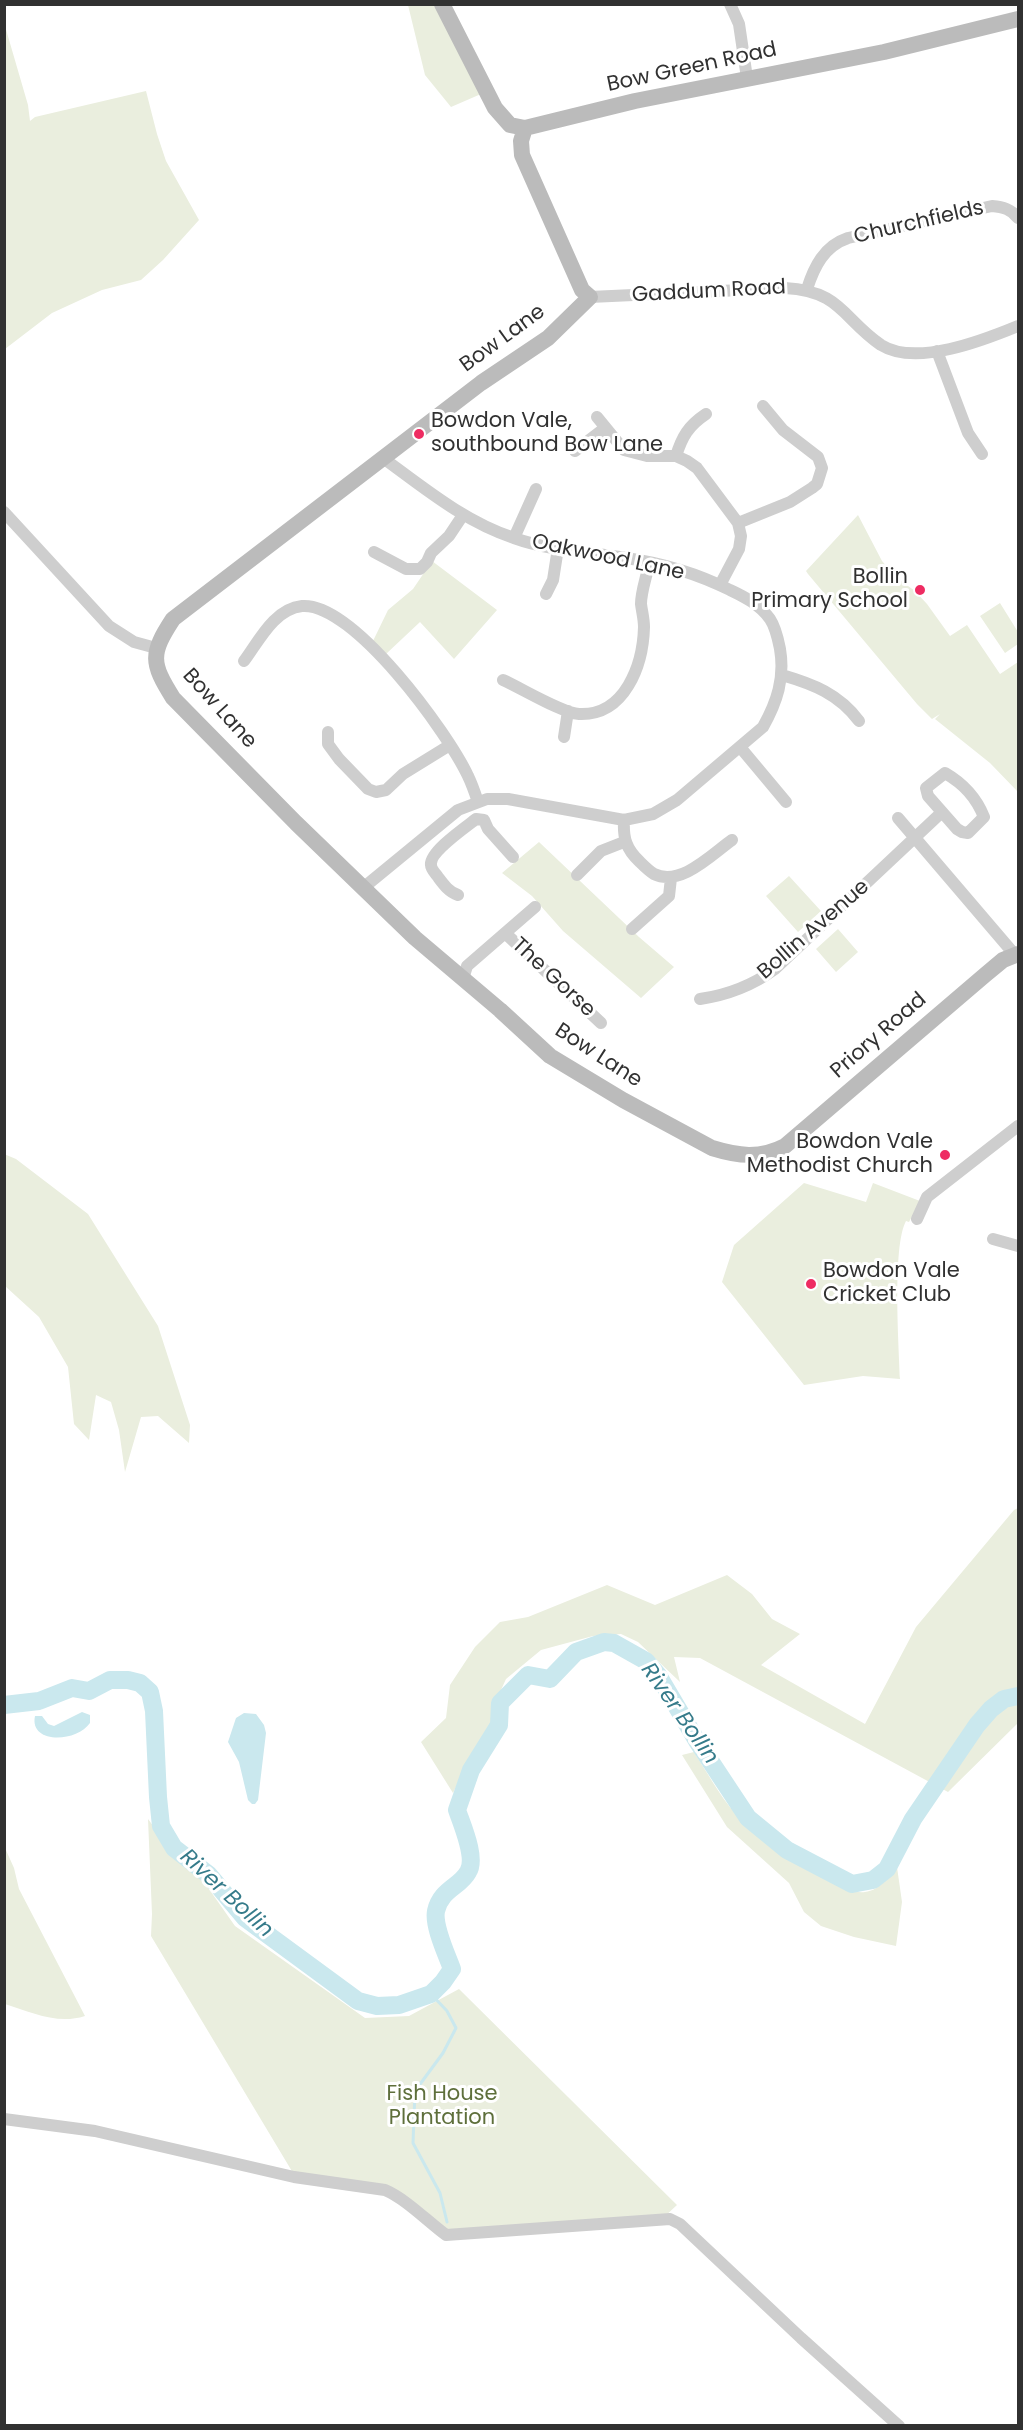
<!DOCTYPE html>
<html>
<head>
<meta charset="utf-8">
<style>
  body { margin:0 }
  #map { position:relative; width:1023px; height:2430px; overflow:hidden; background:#fff; font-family:Poppins,sans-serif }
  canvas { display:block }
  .frame { position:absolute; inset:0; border:6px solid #313131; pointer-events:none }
</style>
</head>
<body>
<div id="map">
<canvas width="1023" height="2430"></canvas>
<div class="frame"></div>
</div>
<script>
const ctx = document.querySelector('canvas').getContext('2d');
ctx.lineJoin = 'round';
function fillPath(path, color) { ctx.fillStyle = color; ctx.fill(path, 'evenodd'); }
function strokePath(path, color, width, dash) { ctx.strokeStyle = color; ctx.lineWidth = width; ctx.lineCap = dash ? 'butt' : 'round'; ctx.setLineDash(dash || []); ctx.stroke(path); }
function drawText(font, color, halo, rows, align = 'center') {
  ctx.font = font + ' Poppins,sans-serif'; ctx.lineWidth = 6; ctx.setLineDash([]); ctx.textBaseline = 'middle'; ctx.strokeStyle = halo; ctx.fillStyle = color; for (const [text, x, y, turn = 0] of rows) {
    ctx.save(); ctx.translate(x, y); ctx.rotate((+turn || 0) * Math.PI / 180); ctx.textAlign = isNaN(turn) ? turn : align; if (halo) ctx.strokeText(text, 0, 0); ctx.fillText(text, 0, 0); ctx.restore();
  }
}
fillPath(new Path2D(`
  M408 5H439L481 94 451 107 425 75Z
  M5 26 28 105 30 121 35 117 146 91 157 134 166 161 199 220 163 260 141 280 102 290 52 313 5 349Z
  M858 515 882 561 897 578 915 591 927 604 950 636 967 625 1000 674 1018 662V792L990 763 935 719 940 714 932 719 917 704 808 574 806 571Z
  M432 561 497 610 454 659 420 622 386 654 373 641 388 610 413 589Z
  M1000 603 1018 632V644L1005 653 980 616Z
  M539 842 639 937 674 967 641 998 563 931 532 896 502 873Z
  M789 876 821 911 798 932 766 896Z
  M838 929 858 952 836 972 816 949Z
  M4 1154 16 1159 88 1214 158 1326 190 1425 189 1443 158 1416 141 1417 125 1472 119 1430 111 1402 96 1395 89 1440 74 1424 68 1367 39 1317 5 1286Z
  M804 1183 866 1202 873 1183 920 1201 909 1222 906 1221C892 1247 899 1346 900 1379L863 1376 804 1385 722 1282 734 1245Z
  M1018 1508V1723L948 1792 700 1658 674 1657 680 1682 638 1642 621 1634 593 1636 541 1650 506 1679 495 1703V1725L477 1745 453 1793 421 1742 446 1718 450 1685 475 1647 500 1622 528 1617 607 1585 655 1605 727 1575 752 1594 772 1619 800 1634 761 1665 865 1724 916 1627 1014 1510Z
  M694 1752C707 1772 719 1795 735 1813 753 1834 838 1897 865 1892 880 1890 887 1878 897 1867L902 1902 896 1946 854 1937 821 1926 804 1912 789 1883 727 1827 682 1755Z
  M148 1819 183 1866 204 1882 235 1926 365 2018 409 2016 459 1989 677 2205 663 2218 447 2232 399 2192 293 2173 151 1936 152 1914Z
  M5 1848 14 1868 19 1889 85 2016C57 2025 31 2012 5 2004Z`), '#eaeede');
fillPath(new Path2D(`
  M82 1712 90 1715V1723C76 1743 29 1744 35 1716H42L48 1724 54 1726Z
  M244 1713 256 1714 264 1725 266 1733 258 1800 255 1804H252L248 1800 239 1762 228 1742 236 1718Z`), '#cae8ee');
strokePath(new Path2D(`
  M431 1994 447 2011 456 2028 443 2053 415 2091 413 2143 440 2193 447 2222`), '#cae8ee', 3);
strokePath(new Path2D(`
  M4 1705 39 1701 72 1688 89 1691 110 1680H128L140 1683 150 1692 154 1711 158 1797 161 1826 174 1848 209 1875 245 1918 358 2001 377 2006 399 2005 431 1994 443 1982 452 1969C447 1955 433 1926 436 1911 441 1889 460 1887 468 1872 477 1858 462 1825 457 1810L471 1770 499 1725 500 1703 528 1675 550 1679 576 1652 604 1642 614 1643 646 1661 658 1675 697 1741 748 1818 787 1850 852 1884 873 1880 887 1869 913 1819 977 1725 991 1709 1004 1699 1018 1696`), '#cae8ee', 18);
strokePath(new Path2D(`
  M730 4 739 24 747 78
  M807 289C814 267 824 246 848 238L992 206C1003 207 1011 209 1018 218
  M590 297 785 288C841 291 842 318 881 345 916 367 984 340 1018 326
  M937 351 968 433 982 454
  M597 417 624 450 647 456H676L687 461 697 468 738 523 741 536 739 549 720 585
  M575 451 605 428
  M676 456C682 437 688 426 706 414
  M4 512 109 626 134 642 156 648
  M738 523 790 502 812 488 817 484 822 468 818 457 783 430 763 406
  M514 538 536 489
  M374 552 406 569H420L427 562 431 553 449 536 463 515
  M546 594 553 580 558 548
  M244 661C259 641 274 609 302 606 353 602 448 733 468 776 472 784 475 793 478 802
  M782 675C813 684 839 694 859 721
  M503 680C521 688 562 713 579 714 625 716 643 665 644 627 644 619 642 612 641 604 641 591 647 576 649 563
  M328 732V744L339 759 368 789 376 792 386 790 403 774 450 745
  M564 737 568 711
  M740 747 786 802
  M945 773C964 784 976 797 984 817L968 833 962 832 957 829 928 796 926 788Z
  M898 818 1015 955
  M624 820C623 838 626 849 640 862 644 866 649 871 654 874 681 887 712 854 732 840
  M577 875 601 851 624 842
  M363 888 458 810 487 799H508L624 820 653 814 677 800 763 727C777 702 785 678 780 649 778 639 776 628 770 619 760 605 745 597 730 590 698 574 661 563 626 558 589 552 550 551 514 538 465 522 424 488 383 458
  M458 895C449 892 444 885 438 877 435 873 431 869 431 865 429 852 466 827 476 819L484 820 488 829 513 857
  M632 929 669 896 671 878
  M505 933 535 907
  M463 979 467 966 505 933 601 1023
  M700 999C728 995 753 985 775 969L941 813
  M917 1219 927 1197 1018 1126
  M993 1239 1018 1246
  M4 2119 95 2131 294 2177 385 2190C406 2199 427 2221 446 2235L670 2219 680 2224 801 2338 899 2426`), '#cecece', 12);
strokePath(new Path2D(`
  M442 4 495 108 510 125 525 128 635 101 884 52 1018 19
  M525 128 521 141 522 155 582 290 590 297 548 338 481 383 173 619C150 654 151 663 173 698L296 823 415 938 500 1010 550 1056 623 1100 712 1148C738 1156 760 1159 785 1146L985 975 1003 960 1018 954`), '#bbb', 16);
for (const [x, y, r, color] of [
  [419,434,6,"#ee2c62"],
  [920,590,6,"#ee2c62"],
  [945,1155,6,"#ee2c62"],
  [811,1284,6,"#ee2c62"]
]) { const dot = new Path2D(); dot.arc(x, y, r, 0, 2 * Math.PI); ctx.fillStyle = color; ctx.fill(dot); strokePath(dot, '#fff', 2); }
drawText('21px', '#313131', '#fff', [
  ["Bow Green Road",692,68,-12],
  ["Churchfields",919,223,-13],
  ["Gaddum Road",709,292,-3],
  ["Bow Lane",503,339,-36],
  ["Oakwood Lane",608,558,12],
  ["Bow Lane",219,709,48],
  ["Bollin Avenue",814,930,-41],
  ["The Gorse",553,978,43],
  ["Priory Road",879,1036,-41],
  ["Bow Lane",598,1056,33]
]);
drawText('21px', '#313131', '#fff', [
  ["Bowdon Vale,",431,422],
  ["southbound Bow Lane",431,446],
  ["Bollin",908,578,"right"],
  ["Primary School",908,602,"right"],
  ["Bowdon Vale",933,1143,"right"],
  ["Methodist Church",933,1167,"right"],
  ["Bowdon Vale",823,1272],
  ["Cricket Club",823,1296]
], 'left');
drawText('21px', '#5e6f3b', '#fff', [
  ["Fish House",442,2095],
  ["Plantation",442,2119]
]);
drawText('italic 22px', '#357b8a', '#fff', [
  ["River Bollin",679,1714,55],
  ["River Bollin",226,1894,43]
]);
</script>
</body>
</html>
